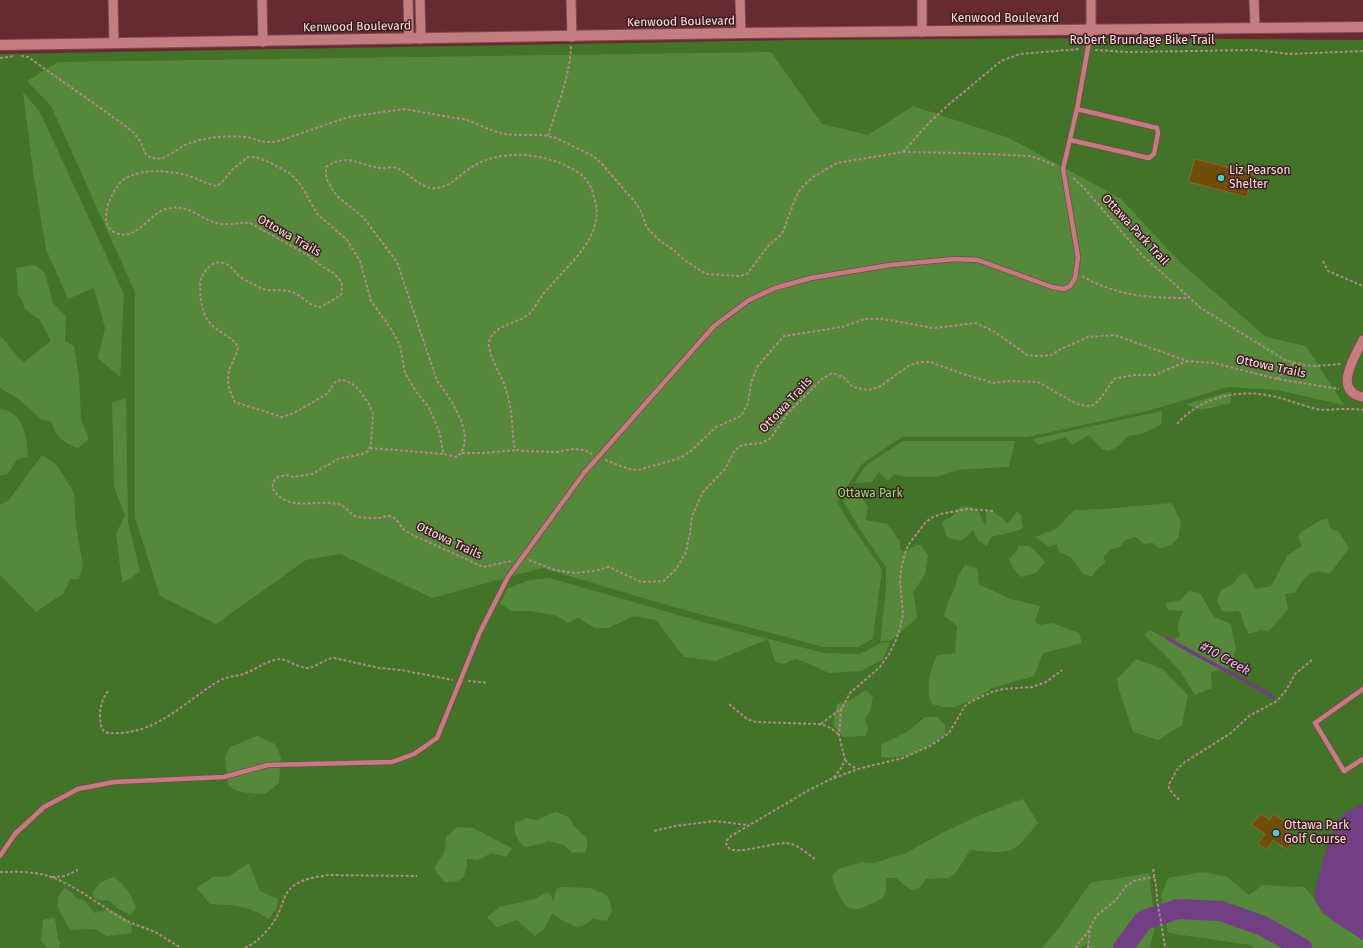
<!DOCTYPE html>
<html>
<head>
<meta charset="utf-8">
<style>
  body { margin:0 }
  canvas { display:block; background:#672a30 }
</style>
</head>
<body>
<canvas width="1363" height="948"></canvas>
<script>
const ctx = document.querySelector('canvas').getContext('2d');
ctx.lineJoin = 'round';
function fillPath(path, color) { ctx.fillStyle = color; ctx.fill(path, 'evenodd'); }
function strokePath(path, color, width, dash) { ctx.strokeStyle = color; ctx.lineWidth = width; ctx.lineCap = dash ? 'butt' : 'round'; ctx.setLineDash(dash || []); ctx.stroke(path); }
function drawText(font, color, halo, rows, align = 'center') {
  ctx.font = font + ' "Fira Sans",sans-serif'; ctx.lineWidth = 3; ctx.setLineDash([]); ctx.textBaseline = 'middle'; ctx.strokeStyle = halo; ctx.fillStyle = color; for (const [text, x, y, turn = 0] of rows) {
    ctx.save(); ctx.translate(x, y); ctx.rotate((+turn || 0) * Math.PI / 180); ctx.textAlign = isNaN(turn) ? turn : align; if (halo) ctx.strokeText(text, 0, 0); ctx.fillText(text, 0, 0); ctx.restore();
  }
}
fillPath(new Path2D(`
  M1101 38 1363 40V948H0V54L793 40Z`), '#427328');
fillPath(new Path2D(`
  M771 52 822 124 868 135 913 106 1009 138 1120 198 1181 263 1266 337 1306 346 1344 405 1277 390 1228 387 1151 410 1028 437H902L862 464 837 502 847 519 882 569 873 639 858 647H823L670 606 542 568 432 598 340 554 306 560 216 624 160 596 135 518V292L51 106 27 81 58 62Z
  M23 92 40 112 124 294 120 377 98 358 105 328 94 288 68 299 46 249 34 177Z
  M35 265 45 273 53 303 66 316 65 341 74 346 79 377 81 420 89 439 78 448C60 441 57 438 51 421L42 420 20 400 0 388V336C9 344 14 354 24 362L51 341 40 320 25 309 21 299 18 295 16 268Z
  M1229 392H1231V403L1202 410 1186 405V404Z
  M126 398 128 522 140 571 131 578 123 582 121 575 116 534 125 515 114 487 112 403Z
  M0 409C24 411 27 437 28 457L17 459 8 474 0 475Z
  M1162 411 1161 425 1142 434 1128 436 1119 446 1109 451 1102 449 1089 435 1072 445 1065 437 1038 445 1033 439Z
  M903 441H1015L1009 467 957 470 936 477H906L894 474 888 481 879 472 872 482 855 483 865 466Z
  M42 455 57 465 74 493 76 526 83 565 79 579H70L64 593 36 612 0 575V504L8 501Z
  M855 487 868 507 866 520 887 524 900 541V550L904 552 916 545H921L928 555 925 574 913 593 915 602 917 618 892 640 880 642 886 589V567L859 528 843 501Z
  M1172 503 1181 522 1178 538 1171 545 1159 549 1153 543 1144 544 1136 537 1125 540 1120 547 1110 550 1104 556 1105 563 1096 570 1092 577 1082 573 1071 557 1059 552 1057 544 1049 547 1035 537 1056 529 1074 510C1107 510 1139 505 1172 503Z
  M965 506C969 507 975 508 978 511 981 515 981 520 986 525V511L991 510 1008 523 1017 511 1021 516 1023 528 1020 530 991 537 987 546 978 540 973 530 961 541 947 537 942 522 951 517 960 507Z
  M1328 519 1330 528 1339 532 1349 548 1330 574C1309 567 1305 577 1295 593L1285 594 1288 609 1269 631 1260 630 1252 633H1248L1244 624 1241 613 1237 611 1226 612 1221 609 1217 601 1221 590 1233 584 1240 574 1246 573 1256 589 1271 586 1288 555 1302 546 1298 536C1305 527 1313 527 1320 520Z
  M1018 546H1030L1045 562 1036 573 1021 577 1014 569 1009 559 1017 551Z
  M965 564 977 568 979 584 1010 599 1040 606 1035 622 1040 625 1052 623 1079 633 1082 643 1043 653 1034 676 992 688 977 698 955 707H943L932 704C924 689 931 669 937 655L955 653 957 626 944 616 948 602 955 588 957 578Z
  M550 578 706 623 824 653 860 654 881 643 890 642 883 660 860 671 829 673 805 662 795 659 784 664 775 662 768 639 716 661 684 657 656 620 634 616 608 628H595L578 618 568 623 555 615 529 611H512L500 604 507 589 529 580Z
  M1189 591 1200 593 1214 617 1231 624 1236 650 1229 668 1211 672 1212 688 1195 695C1189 688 1186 679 1180 671 1169 658 1156 646 1144 635L1150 630 1170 641 1180 637C1177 625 1177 622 1184 611L1168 610 1165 603 1181 600Z
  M1136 659 1163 669 1188 695 1182 725 1158 740 1133 732 1118 687 1117 679Z
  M866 690 873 697 870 711 865 719 868 728 866 736 843 737 833 725 837 704 852 699Z
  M925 717H938L945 726V735C925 750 906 760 881 757V745L907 732Z
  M257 736 275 744 281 757 279 783C275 786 270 791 266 793 258 796 234 792 228 785L225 757 230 747Z
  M1023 799 1038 823C1032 830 1026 838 1019 845 1008 856 984 851 970 850 965 857 957 875 949 878 946 878 932 878 926 879 915 897 909 889 896 878H886C886 894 887 897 871 904 867 905 863 908 859 909 843 913 835 887 832 876L839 869 861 862 874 863 906 853 944 832 976 817 1013 802Z
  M555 812 569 817C571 820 573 825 576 828 584 836 592 838 585 852L572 853 564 845 548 841 542 844 525 847C517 841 513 832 515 822L521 821 526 818 537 820Z
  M457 827 473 828 512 848 506 857 492 853 477 860 467 859V867L463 878 455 882H444L434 868 445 851 446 837Z
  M249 863 260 891 278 899 276 909 269 919C249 906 234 905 210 904L197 888 213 877 229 876Z
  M1204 872 1227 877 1249 895 1262 885 1304 887 1314 898 1322 913 1363 940V948H1254L1251 945 1168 933 1161 896 1168 878Z
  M1149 873 1154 914V930L1150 948H1086L1088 944 1078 948H1042L1062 924 1090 883Z
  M114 877C127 887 130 893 136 908L130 915 117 908 110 901 99 900 94 897 92 892 101 882Z
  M560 887 590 888 607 895 612 909 610 916 606 921 593 918 585 925 577 927 561 920 552 913 545 928 535 936 517 920 497 927 487 917 500 907 535 899 545 893 551 894 553 902 556 890Z
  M64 888 72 892 76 898 85 901 95 913C113 906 117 913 132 924L131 933 107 936 97 930 92 929 77 930H71L68 927 58 908V897Z
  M50 918H55L58 940 61 942 59 947V948H47L41 941 43 920Z`), '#55883b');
fillPath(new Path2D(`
  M1363 804V940C1347 929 1321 917 1315 899 1312 893 1332 830 1336 823 1344 811 1351 809 1363 804Z`), '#723f85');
strokePath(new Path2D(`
  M1167 638C1202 659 1239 676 1273 697`), '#723f85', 3.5);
strokePath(new Path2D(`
  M1123 948 1144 920 1178 909 1221 911 1263 926 1302 948`), '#723f85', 20);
const building = new Path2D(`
  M1195 159 1253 174 1247 197 1189 182Z
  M1261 814 1270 820 1273 814 1290 825 1286 831 1295 837 1287 849 1273 840 1267 850 1258 844 1265 834 1252 825Z`);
fillPath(building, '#714d0c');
strokePath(building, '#8c672c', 1);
const lane = new Path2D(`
  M1070 140 1149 158 1154 154 1158 133 1157 128 1077 109
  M1363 689 1315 723 1344 771 1363 759
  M0 856 15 834 44 807 78 789 114 782 224 777 268 765 392 762 414 754 437 738 480 632 508 577 584 473 714 326 749 300 775 288 811 278 890 265 955 259 978 260 1052 287 1064 289 1070 286 1075 278 1078 257 1063 169 1077 109 1091 31`);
const street = new Path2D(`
  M113 0 114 43
  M262 0 263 42
  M408 0 409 39
  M420 0 421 39
  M571 0 572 37
  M740 0 741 33
  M922 0V32
  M1091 0V31
  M1254 0 1255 28
  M1363 340C1355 356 1332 391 1363 397`);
const secondary = new Path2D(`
  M0 45 741 33 1363 27`);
strokePath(lane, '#7c484f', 6);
strokePath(street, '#7c484f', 11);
strokePath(secondary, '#7c484f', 12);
strokePath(new Path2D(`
  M1095 50 1128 52 1254 50 1289 54 1363 51
  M21 56 28 57 123 124 133 132 140 141 146 155C162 165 171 152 185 145 191 142 199 140 206 139 218 136 233 136 246 137 261 140 262 144 279 141L348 117 404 109 467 120 491 130 504 134 518 135H543L556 138 593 156 602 164 635 202 641 211 647 228 660 241 674 250 683 259 701 271 707 274 737 276 743 275 747 274 769 245 782 234 794 202 798 193 804 185 813 177 837 163 903 152 962 153 1030 156 1042 160 1056 166
  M0 58 15 56
  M548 136C557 106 570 77 571 46
  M903 152 929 123 947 106 1001 61 1020 54 1080 49
  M1073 178 1085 189 1141 254 1201 308 1285 360 1304 365 1314 366 1342 364
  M1323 261 1328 271 1363 286
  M1082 276C1117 296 1149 298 1189 298
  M1277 379 1294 363
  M1177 424C1201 396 1241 388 1276 397 1290 400 1303 406 1317 409 1325 411 1333 409 1341 409 1349 409 1356 409 1363 410
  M370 448 444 454
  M462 453H483L517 450
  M605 460 629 469 638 470 680 458 692 450 716 427 741 416 748 403 751 383 757 367 784 336 842 327 865 319H883L933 328 976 323 995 332 1027 355 1037 356 1051 355 1061 349 1088 337 1115 335 1187 361 1214 363 1277 379 1339 389
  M529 560 555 570 575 573 595 571 609 567 641 582 664 581 677 568 686 552 690 533 692 516 703 492 725 469 735 450 742 445 762 443 771 438 787 414 822 379 832 373 843 377 853 387 868 390 879 387 910 365 921 362H930L963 374 994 383 1010 381 1038 382 1077 404 1086 406 1094 405 1100 399 1114 379 1133 375H1155L1187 361
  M511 561 483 567 413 535C409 533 405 531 402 528 399 523 396 517 389 516 386 516 383 517 380 518 372 518 363 518 355 516 348 513 347 506 338 504 315 499 288 513 272 488L274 481 278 477 286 475 293 477 312 474 338 459 362 454 368 451 371 445 373 414 369 404 359 390 351 383 343 380 336 381 327 394 294 413 282 417 235 402C229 390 225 379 231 365 234 359 237 353 238 347 229 332 211 332 204 313 201 307 199 286 201 279 204 270 213 260 223 263 231 265 234 271 239 276 243 279 248 282 253 284 257 286 262 289 267 290 276 291 286 289 294 293 304 297 310 307 321 307L341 295 342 285 340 280 333 273 323 267 308 255 250 223C239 222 228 226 217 223 197 218 187 201 163 210 149 216 136 239 119 234 95 228 109 196 120 183 126 176 135 174 144 172 156 170 178 172 189 176 199 179 206 184 217 186L223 181 233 169 248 157H256L271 163 291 174 300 184 318 215 347 240 360 261 371 301 391 329 400 345 405 373 417 393 428 406 440 433 442 447 444 454 455 457C458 456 461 454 462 451 473 431 449 396 437 381L397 262 363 217 338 197 332 189 327 180 326 174V167C348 152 360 166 381 168 386 168 394 166 399 169 412 176 425 193 442 187 451 185 463 172 472 167 501 148 547 153 576 171 586 177 591 185 594 197 607 236 568 264 546 291 540 297 536 306 530 313 519 324 493 324 489 342 487 352 500 374 504 384 512 404 512 425 514 446L517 450 523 451 558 452 573 449 585 450 592 454
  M468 681 488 683
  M108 691C102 699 100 707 100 717 101 732 103 734 118 733 158 732 185 702 217 682 226 676 236 677 246 673 256 669 264 663 274 660 287 656 296 669 309 668 318 666 324 659 334 658L379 668 401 670 453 680
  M729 704 747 719 756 722 818 724C827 725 833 729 839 735
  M821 724 842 708
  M845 760 849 764 857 769
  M834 778 858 769 903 758 932 745 949 733 965 706 970 702 992 692 1003 689 1032 687 1046 682 1062 670
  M1179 800 1169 789V784L1178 768 1185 762 1231 733 1249 716 1277 701 1287 689 1295 674 1312 660
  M654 831 675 826 715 821 747 825
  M815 859C806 853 797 843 785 843 773 843 739 854 730 849 727 847 726 844 726 841L731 836 809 790 833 778 840 770 845 760 839 735 841 710 850 693 880 667 889 654 896 640 900 628 903 614 900 582 901 569 906 550 909 544 925 523 931 518 941 514 967 509 994 511
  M1153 869 1156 886 1157 899 1165 946 1167 948
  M0 872C13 872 27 871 40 874 68 879 99 905 123 919 134 925 147 928 157 933 165 938 173 943 181 948
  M52 877 65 876 78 870
  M245 948C260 941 276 923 281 907 284 900 285 893 291 888 300 879 316 877 328 875L417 876
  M1077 948 1076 946 1088 932 1096 916 1116 900 1126 886 1134 881 1145 878 1155 877
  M1088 948 1090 931`), '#b6888b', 2, [3, 2]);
strokePath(lane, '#c37c80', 4.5);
strokePath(street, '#c37c80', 9);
strokePath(secondary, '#c37c80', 10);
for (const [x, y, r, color] of [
  [1221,178,4,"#52cdce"],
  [1276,833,4,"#52cdce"]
]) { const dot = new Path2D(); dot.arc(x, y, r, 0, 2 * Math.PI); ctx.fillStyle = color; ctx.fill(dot); strokePath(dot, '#3a1e1f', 1.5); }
drawText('12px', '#fededf', '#3a1e1f', [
  ["Kenwood Boulevard",1005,19],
  ["Kenwood Boulevard",681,22,-1],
  ["Kenwood Boulevard",357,27,-1],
  ["Robert Brundage Bike Trail",1142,41],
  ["Ottawa Park Trail",1135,230,47],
  ["Ottowa Trails",289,236,30],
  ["Ottowa Trails",1271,367,12],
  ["Ottowa Trails",786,405,-47],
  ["Ottowa Trails",449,541,25]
]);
drawText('12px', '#fededf', '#3a1e1f', [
  ["Liz Pearson",1229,171],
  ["Shelter",1229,185],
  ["Ottawa Park",1284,826],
  ["Golf Course",1284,840]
], 'left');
drawText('12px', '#9adf79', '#3a1e1f', [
  ["Ottawa Park",870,494]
]);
drawText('italic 13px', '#e8bef9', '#3a1e1f', [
  ["#10 Creek",1225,659,29]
]);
</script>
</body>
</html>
